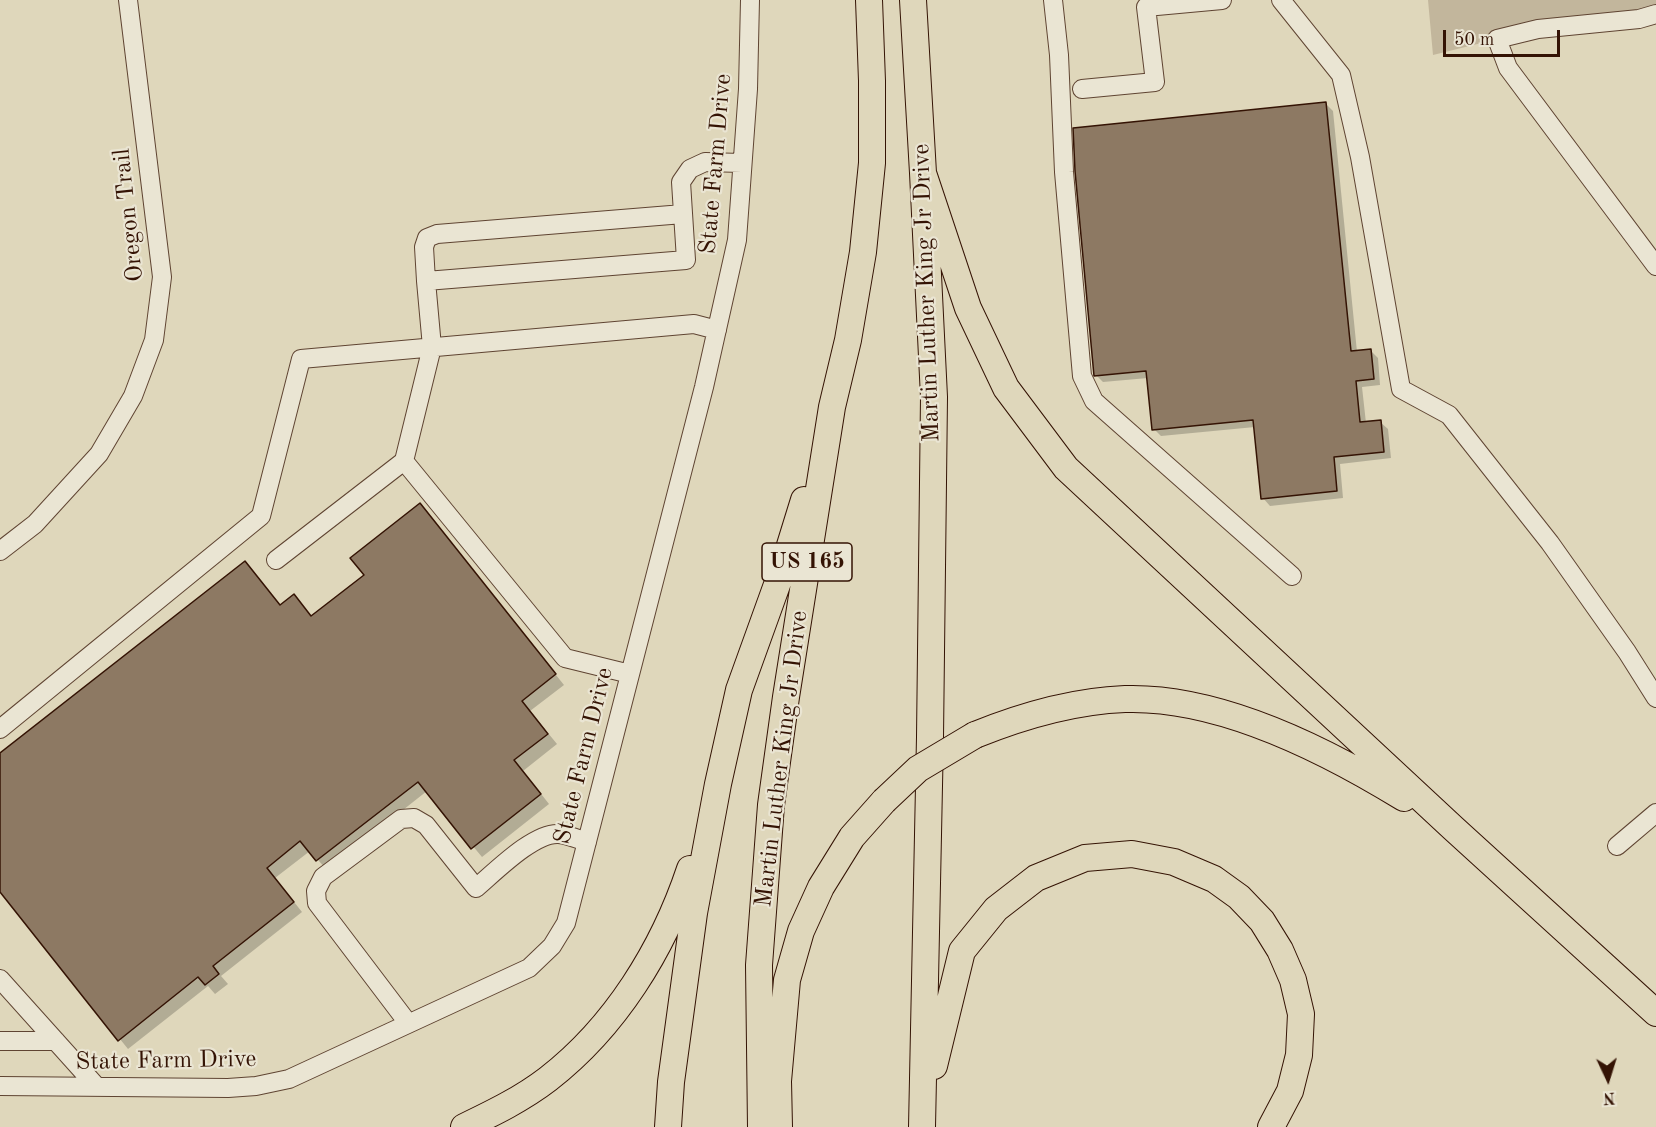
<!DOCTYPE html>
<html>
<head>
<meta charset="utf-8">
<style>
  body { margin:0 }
  #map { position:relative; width:1656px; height:1127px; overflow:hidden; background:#dfd7bb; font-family:"Old Standard TT",serif }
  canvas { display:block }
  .north { position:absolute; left:1578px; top:1049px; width:60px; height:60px; -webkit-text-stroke:4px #eae5d3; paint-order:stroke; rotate:176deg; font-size:16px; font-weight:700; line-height:24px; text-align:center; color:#341304 }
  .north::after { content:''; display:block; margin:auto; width:21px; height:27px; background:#341304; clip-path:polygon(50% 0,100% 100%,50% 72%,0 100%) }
  .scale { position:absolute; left:1443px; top:30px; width:117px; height:27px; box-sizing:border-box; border:3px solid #341304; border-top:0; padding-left:8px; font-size:18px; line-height:21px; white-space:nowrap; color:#341304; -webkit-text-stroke:4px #eae5d3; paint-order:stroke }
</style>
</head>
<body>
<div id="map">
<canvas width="1656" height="1127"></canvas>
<div class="north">N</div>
<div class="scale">50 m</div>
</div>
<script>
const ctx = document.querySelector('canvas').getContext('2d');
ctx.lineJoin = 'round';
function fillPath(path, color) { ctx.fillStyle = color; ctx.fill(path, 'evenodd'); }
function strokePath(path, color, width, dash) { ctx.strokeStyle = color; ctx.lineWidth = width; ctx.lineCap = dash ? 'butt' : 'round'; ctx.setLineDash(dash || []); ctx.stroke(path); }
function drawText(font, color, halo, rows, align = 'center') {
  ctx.font = font + ' "Old Standard TT",serif'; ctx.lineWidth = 4.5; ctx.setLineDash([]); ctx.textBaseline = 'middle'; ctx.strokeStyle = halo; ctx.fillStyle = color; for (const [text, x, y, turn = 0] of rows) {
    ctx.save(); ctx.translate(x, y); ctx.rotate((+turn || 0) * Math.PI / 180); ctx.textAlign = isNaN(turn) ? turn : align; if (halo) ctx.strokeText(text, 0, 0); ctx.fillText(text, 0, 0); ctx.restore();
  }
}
fillPath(new Path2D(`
  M1428 0H1656V14L1538 29 1433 55Z`), '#c2b69c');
fillPath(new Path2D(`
  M1326 104 1333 111 1357 352 1371 351 1378 358 1380 385 1362 387 1366 423 1380 422 1388 429 1391 458 1340 464 1343 498 1270 506 1263 498 1255 427 1161 436 1154 429 1148 378 1103 382 1096 375Z
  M420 505 564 685 530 711 557 744 523 771 549 804 482 857 427 791 327 870 310 851 275 878 302 912 221 976 228 984 215 994 208 986 128 1049 0 890V755L245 562 281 606 294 596 312 617 366 575Z`), '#0003');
const building = new Path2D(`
  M1326 102 1351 351 1371 349 1374 379 1356 381 1360 422 1381 420 1384 452 1334 457 1337 491 1261 499 1253 420 1152 430 1146 371 1094 376 1075 171 1073 128Z
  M420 503 556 674 522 701 548 734 514 760 541 794 471 849 418 782 316 861 300 841 267 868 294 902 213 966 219 974 205 985 198 977 118 1041 0 892V753L245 561 280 605 294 594 311 616 364 575 350 558Z`);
fillPath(building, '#8d7963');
strokePath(building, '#341304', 1.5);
const minor = new Path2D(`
  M1053 0 1059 55 1064 172 1082 376 1094 401 1292 576
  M1281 0 1341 75 1360 157 1401 389 1449 415 1550 543 1627 652 1656 698
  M1656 14 1639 19 1538 29 1497 39 1508 68 1656 266
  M1082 89 1155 82 1146 7 1222 0
  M426 281 424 247 427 238 437 234 683 214
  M404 461 565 658 630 674
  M0 551 35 524 99 454 133 396 154 340 162 277 128 0
  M276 560 404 461 432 347 426 281 686 260 681 182 690 169 705 162 742 163
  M0 729 261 516 301 359 694 324 717 330
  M1617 846 1656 813
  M0 979 97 1087
  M408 1023 317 903 316 891 323 877 401 819 414 818 426 825 476 888C495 872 534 832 559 834 568 835 578 839 587 842
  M0 1041H56
  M0 1086 228 1088 256 1086 289 1079 529 968 552 946 566 923 704 387 737 240 748 89 750 0`);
const highway = new Path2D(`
  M913 0 923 173 934 397 930 737 922 1127
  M923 173 968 308 1006 388 1066 468 1453 828 1656 1013
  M975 735C1022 716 1073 701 1125 699 1219 696 1326 750 1404 798
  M934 1066 962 951 996 909 1036 878 1085 858 1132 854 1174 862 1214 879 1239 897 1262 921 1280 950 1293 980 1301 1014 1299 1055 1290 1091 1271 1127
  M464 1127C493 1113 522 1099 548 1079 615 1027 663 950 690 869
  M668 1127 671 1082 694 913 718 784 739 690 783 568 804 500
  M761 1127 759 965 771 805 786 697 832 407 848 340 863 252 872 163V81L869 0
  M779 1127 778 1081 787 980 801 931 821 887 852 837 884 801`);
strokePath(minor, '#5f4432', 20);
strokePath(highway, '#341304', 28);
strokePath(minor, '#eae5d3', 18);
strokePath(highway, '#dfd7bb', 26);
const highwayBridge = new Path2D(`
  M884 801 918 769 975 735`);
strokePath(highwayBridge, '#341304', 28, []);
strokePath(highwayBridge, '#dfd7bb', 26);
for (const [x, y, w] of [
  [807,562,90]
]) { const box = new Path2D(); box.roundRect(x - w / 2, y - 19, w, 38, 4.5); ctx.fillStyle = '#eae5d3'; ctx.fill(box); strokePath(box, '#341304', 1.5); }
drawText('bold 22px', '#341304', null, [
  ["US 165",807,562]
]);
drawText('24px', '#341304', '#eae5d3', [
  ["State Farm Drive",716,164,-85],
  ["Oregon Trail",129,215,-96],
  ["Martin Luther King Jr Drive",927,293,-92],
  ["State Farm Drive",584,756,-76],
  ["Martin Luther King Jr Drive",782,759,-83],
  ["State Farm Drive",166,1061,-1]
]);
</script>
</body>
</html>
